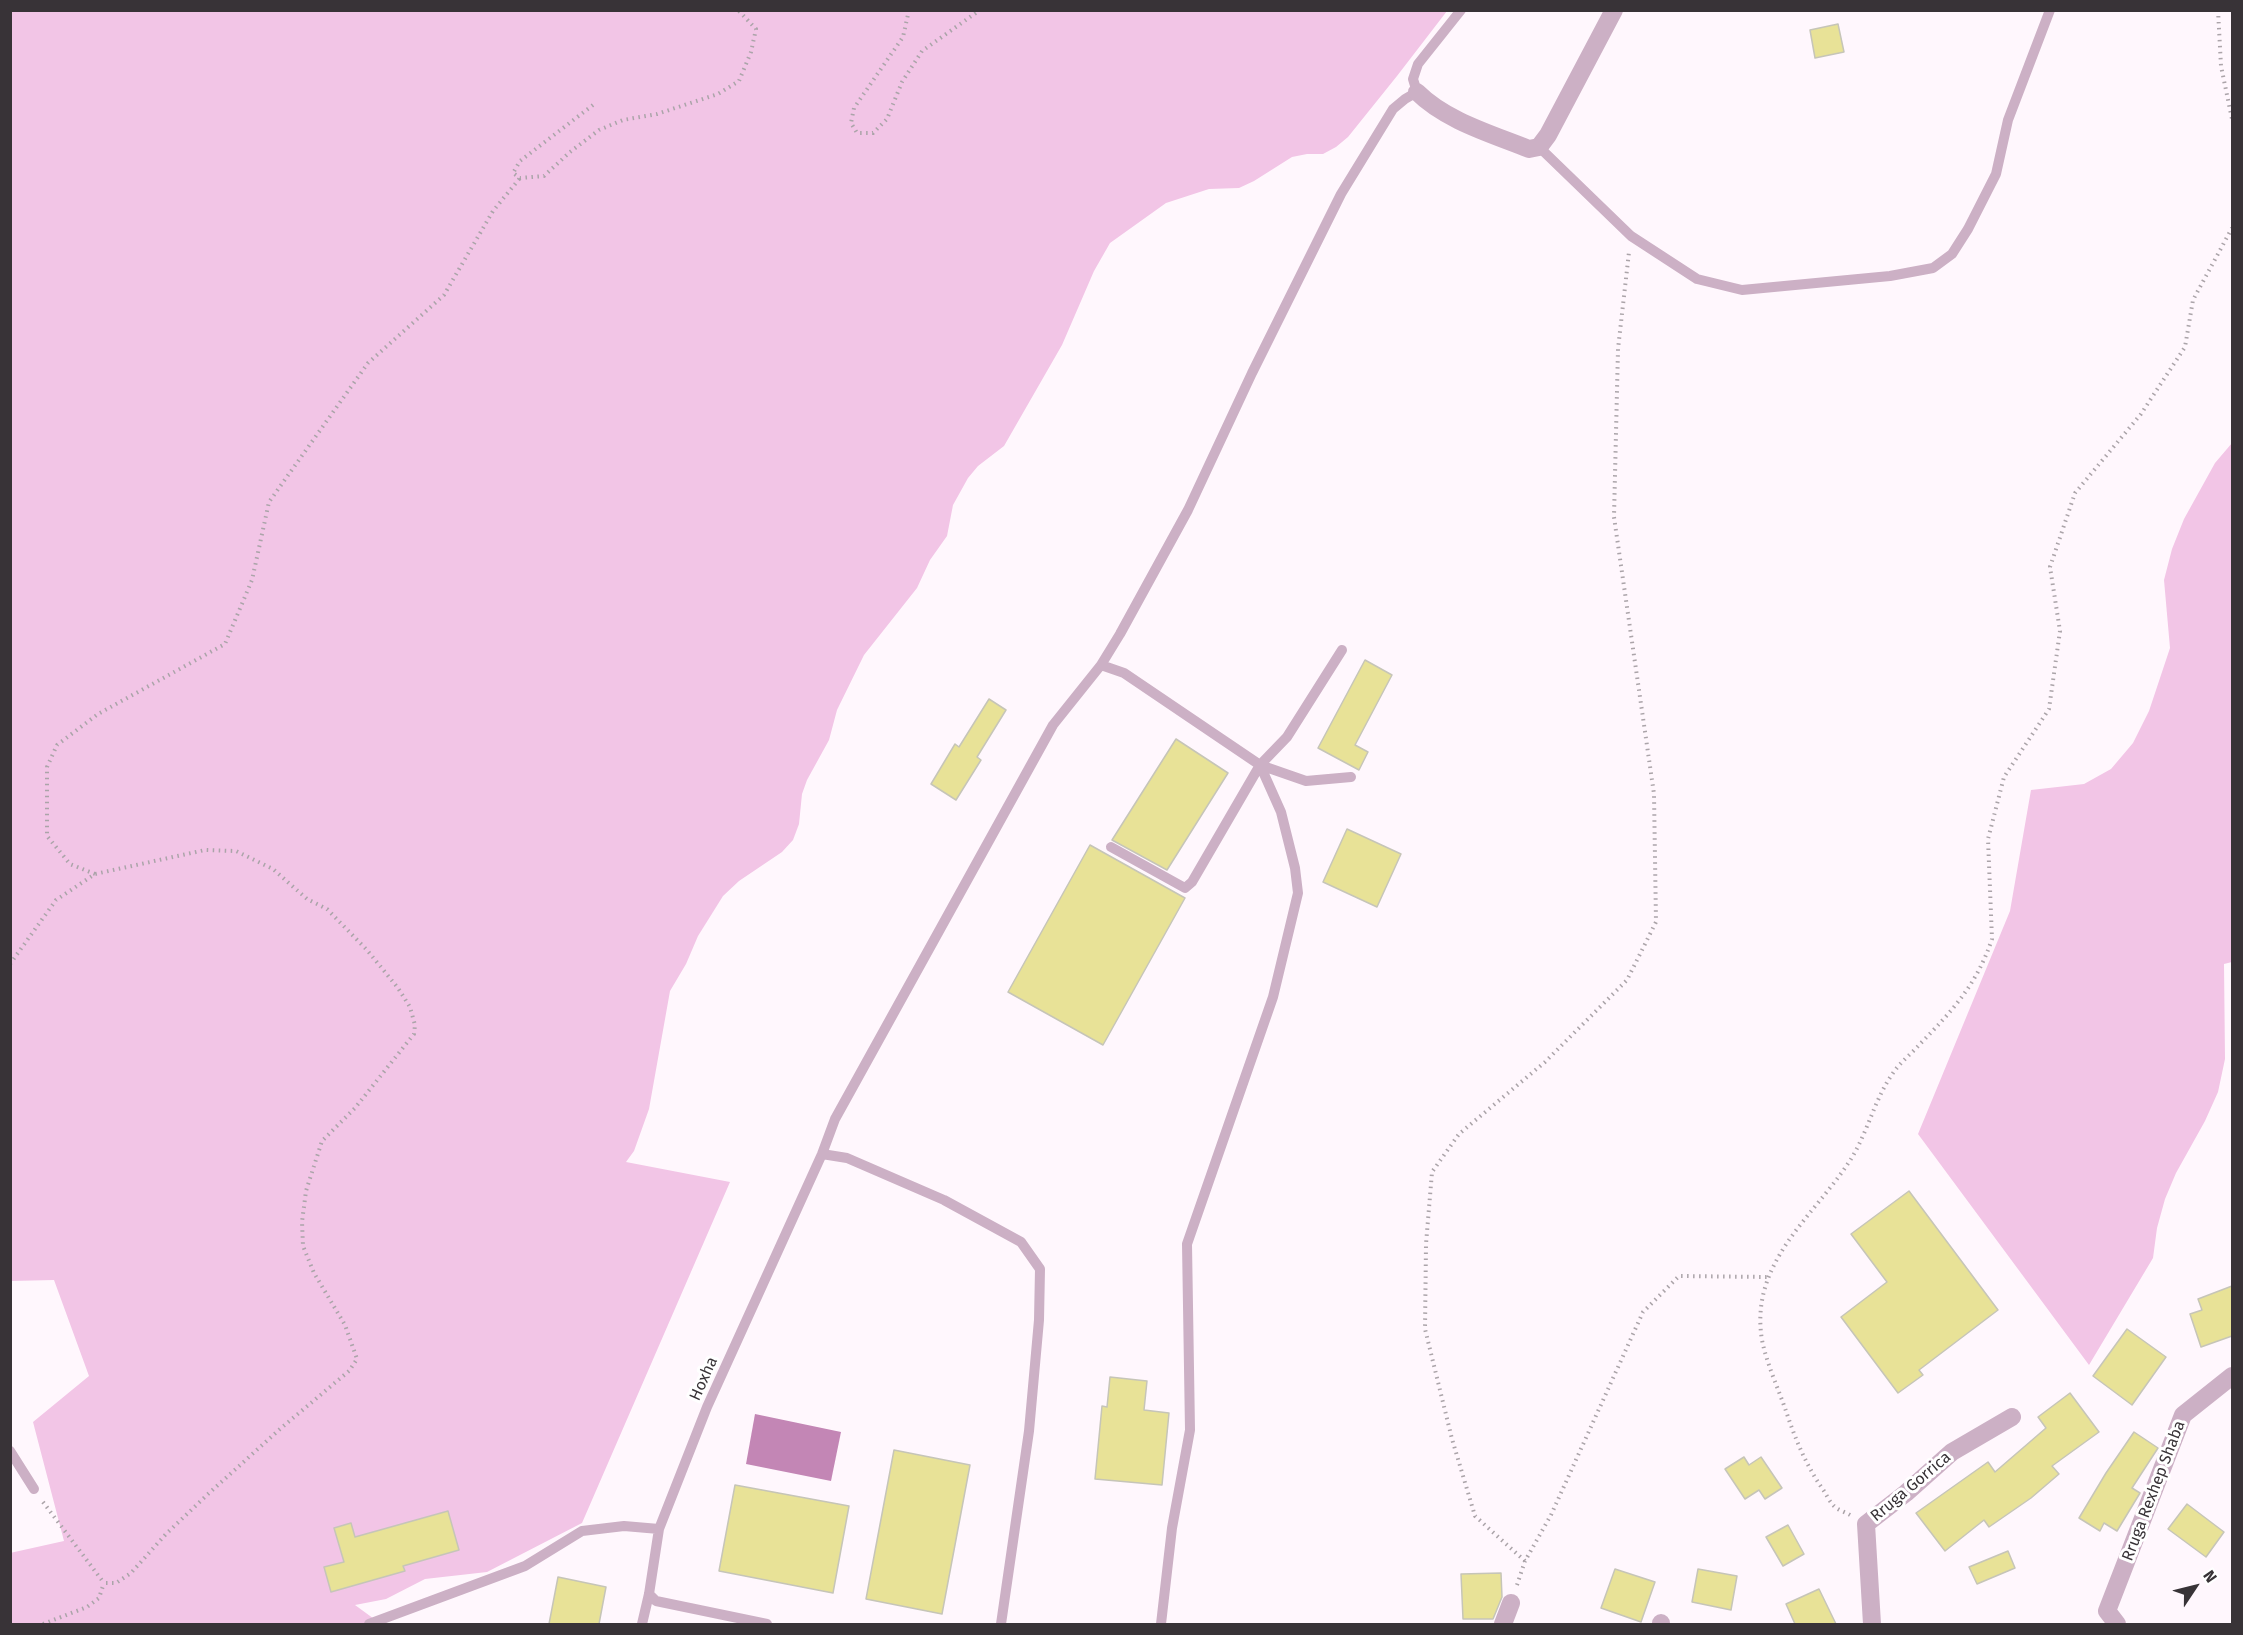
<!DOCTYPE html>
<html>
<head>
<meta charset="utf-8">
<style>
  body { margin:0 }
  #map { position:relative; width:2243px; height:1635px; overflow:hidden; background:#fff7fd; font-family:"Fira Sans",sans-serif }
  canvas { display:block }
  .frame { position:absolute; inset:0; border:12px solid #383337; pointer-events:none }
  .north { position:absolute; left:2165px; top:1557px; width:60px; height:60px; -webkit-text-stroke:4px #fff; paint-order:stroke; rotate:55deg; font-size:16px; font-weight:700; line-height:24px; text-align:center; color:#383337 }
  .north::after { content:''; display:block; margin:auto; width:21px; height:27px; background:#383337; clip-path:polygon(50% 0,100% 100%,50% 72%,0 100%) }
</style>
</head>
<body>
<div id="map">
<canvas width="2243" height="1635"></canvas>
<div class="frame"></div>
<div class="north">N</div>
</div>
<script>
const ctx = document.querySelector('canvas').getContext('2d');
ctx.lineJoin = 'round';
function fillPath(path, color) { ctx.fillStyle = color; ctx.fill(path, 'evenodd'); }
function strokePath(path, color, width, dash) { ctx.strokeStyle = color; ctx.lineWidth = width; ctx.lineCap = dash ? 'butt' : 'round'; ctx.setLineDash(dash || []); ctx.stroke(path); }
function drawText(font, color, halo, rows, align = 'center') {
  ctx.font = font + ' "Fira Sans",sans-serif'; ctx.lineWidth = 6; ctx.setLineDash([]); ctx.textBaseline = 'middle'; ctx.strokeStyle = halo; ctx.fillStyle = color; for (const [text, x, y, turn = 0] of rows) {
    ctx.save(); ctx.translate(x, y); ctx.rotate((+turn || 0) * Math.PI / 180); ctx.textAlign = isNaN(turn) ? turn : align; if (halo) ctx.strokeText(text, 0, 0); ctx.fillText(text, 0, 0); ctx.restore();
  }
}
fillPath(new Path2D(`
  M11 11H1447L1397 76 1348 137 1336 147 1323 154H1307L1292 157 1254 181 1239 188 1209 189 1166 203 1110 243 1094 271 1062 345 1004 446 978 466 968 478 953 505 947 536 930 560 917 588 864 655 837 710 829 740 807 780 802 794 799 824 793 840 782 852 739 881 723 896 698 936 686 964 670 991 649 1109 634 1151 626 1162 730 1182 582 1523 487 1572 425 1579 386 1599 355 1605 381 1624H11L10 1553 64 1541 33 1422 89 1376 54 1280 11 1281Z
  M2232 443V962L2224 964 2225 1059 2218 1092 2205 1121 2176 1173 2165 1199 2157 1228 2153 1258 2089 1365 1918 1134 2010 911 2031 790 2084 784 2111 769 2133 743 2149 711 2170 648 2164 580 2172 549 2184 519 2215 463Z`), '#f2c5e6');
fillPath(new Path2D(`
  M755 1414 841 1432 831 1481 746 1464Z`), '#c386b5');
const building = new Path2D(`
  M1838 24 1844 52 1815 58 1810 30Z
  M1365 660 1392 675 1355 745 1368 752 1359 770 1318 748Z
  M989 699 1006 710 977 757 981 760 956 800 931 784 955 744 959 747Z
  M1176 739 1228 773 1167 870 1112 840Z
  M1347 829 1401 854 1377 907 1323 882Z
  M1090 845 1185 898 1103 1045 1008 992Z
  M1909 1191 1998 1310 1919 1370 1923 1375 1898 1393 1841 1317 1887 1282 1851 1234Z
  M2232 1286V1336L2201 1347 2190 1314 2202 1310 2198 1299Z
  M2127 1329 2166 1357 2132 1405 2093 1376Z
  M1110 1377 1147 1381 1144 1410 1169 1413 1162 1485 1095 1479 1102 1406 1107 1407Z
  M2070 1393 2099 1432 2052 1466 2059 1474 2031 1498 1989 1527 1984 1520 1945 1551 1916 1513 1988 1462 1995 1472 2046 1428 2038 1417Z
  M2134 1432 2158 1448 2132 1488 2140 1493 2117 1531 2104 1523 2100 1531 2079 1518 2106 1473Z
  M894 1450 970 1465 942 1614 866 1599Z
  M1744 1457 1749 1465 1761 1457 1782 1488 1765 1499 1759 1490 1745 1499 1725 1469Z
  M735 1485 849 1506 833 1593 719 1571Z
  M2187 1504 2224 1532 2206 1557 2168 1529Z
  M448 1511 459 1550 403 1566 405 1571 331 1592 324 1567 344 1562 334 1528 351 1523 355 1537Z
  M1788 1525 1804 1554 1783 1566 1766 1537Z
  M2008 1551 2015 1568 1977 1584 1969 1567Z
  M1615 1569 1655 1582 1641 1622 1601 1608Z
  M1698 1569 1737 1576 1731 1610 1692 1602Z
  M1501 1573 1502 1597 1493 1619H1463L1461 1574Z
  M558 1577 606 1587 599 1624H549Z
  M1819 1589 1836 1624H1795L1786 1604Z`);
fillPath(building, '#e8e297');
strokePath(building, '#c6c5b8', 1.5);
strokePath(new Path2D(`
  M909 10 903 37 854 108 851 123 857 133H873L887 119 902 82 922 51 980 10
  M2218 10 2221 66 2232 119
  M593 105 520 161 513 173 520 178 544 176 570 152 599 130 623 120 657 114 718 94 739 81 751 52 756 29 738 10
  M95 874 70 864 47 836V767L57 745 98 714 225 644 252 580 269 502 368 363 444 295 493 211 520 178
  M10 964 56 900 95 874 205 850 236 851 273 869 307 899 327 909 367 950 398 988 410 1007 415 1025 414 1034 355 1108 322 1141 306 1191 302 1222 303 1246 314 1273 345 1325 357 1359 349 1371 280 1429 207 1495 166 1534 131 1573 116 1583H104
  M43 1502 104 1583
  M1850 1515C1845 1512 1838 1510 1834 1506 1830 1502 1827 1496 1824 1491 1807 1467 1796 1441 1787 1414 1779 1390 1767 1365 1762 1340 1749 1262 1814 1217 1851 1159 1869 1130 1875 1096 1896 1069 1903 1060 1913 1052 1921 1043 1953 1010 1977 984 1992 939L1988 839 2004 777 2049 709 2060 631 2050 567 2075 493 2141 414 2185 347 2193 300 2232 228
  M1525 1561 1475 1516 1452 1439 1425 1329 1426 1244 1432 1172 1459 1134 1545 1062 1627 980 1656 922 1654 794 1614 517 1618 349 1629 252
  M1517 1585 1525 1561 1551 1515 1643 1312 1679 1276 1768 1277
  M43 1624 87 1607 99 1598 104 1583`), '#aba4a9', 4, [1.5, 4.5]);
strokePath(new Path2D(`
  M1539 147 1631 236 1697 279 1742 290 1890 276 1933 268 1952 254 1968 229 1996 174 2008 120 2050 10
  M1101 665 1124 673 1260 765 1281 812 1295 868 1298 893 1273 997 1187 1244 1190 1430 1172 1528 1161 1624
  M1260 765 1306 781 1351 777
  M1111 847 1185 888 1192 882 1260 765 1287 737 1342 650
  M822 1154 847 1158 944 1200 1021 1242 1040 1269 1039 1320 1029 1431 1001 1624
  M10 1451 34 1489
  M649 1594 656 1601 767 1624
  M369 1624 525 1566 582 1531 624 1526 659 1529
  M642 1624 649 1594 659 1529 707 1407 822 1154 835 1119 1053 725 1101 665 1120 634 1188 510 1252 373 1341 194 1393 109 1405 99 1417 92 1413 79 1418 64 1461 10`), '#ccb0c5', 10);
strokePath(new Path2D(`
  M1417 92C1446 121 1492 134 1529 149L1539 147 1548 135 1614 10
  M1503 1624 1511 1603
  M1661 1624V1623
  M1872 1624 1866 1524 1906 1493 1952 1452 2012 1417
  M2117 1624 2107 1611 2183 1415 2232 1376`), '#ccb0c5', 18);
drawText('16px', '#383337', '#fff', [
  ["Hoxha",704,1379,-66],
  ["Rruga Gorrica",1911,1487,-40],
  ["Rruga Rexhep Shaba",2154,1491,-69]
]);
</script>
</body>
</html>
